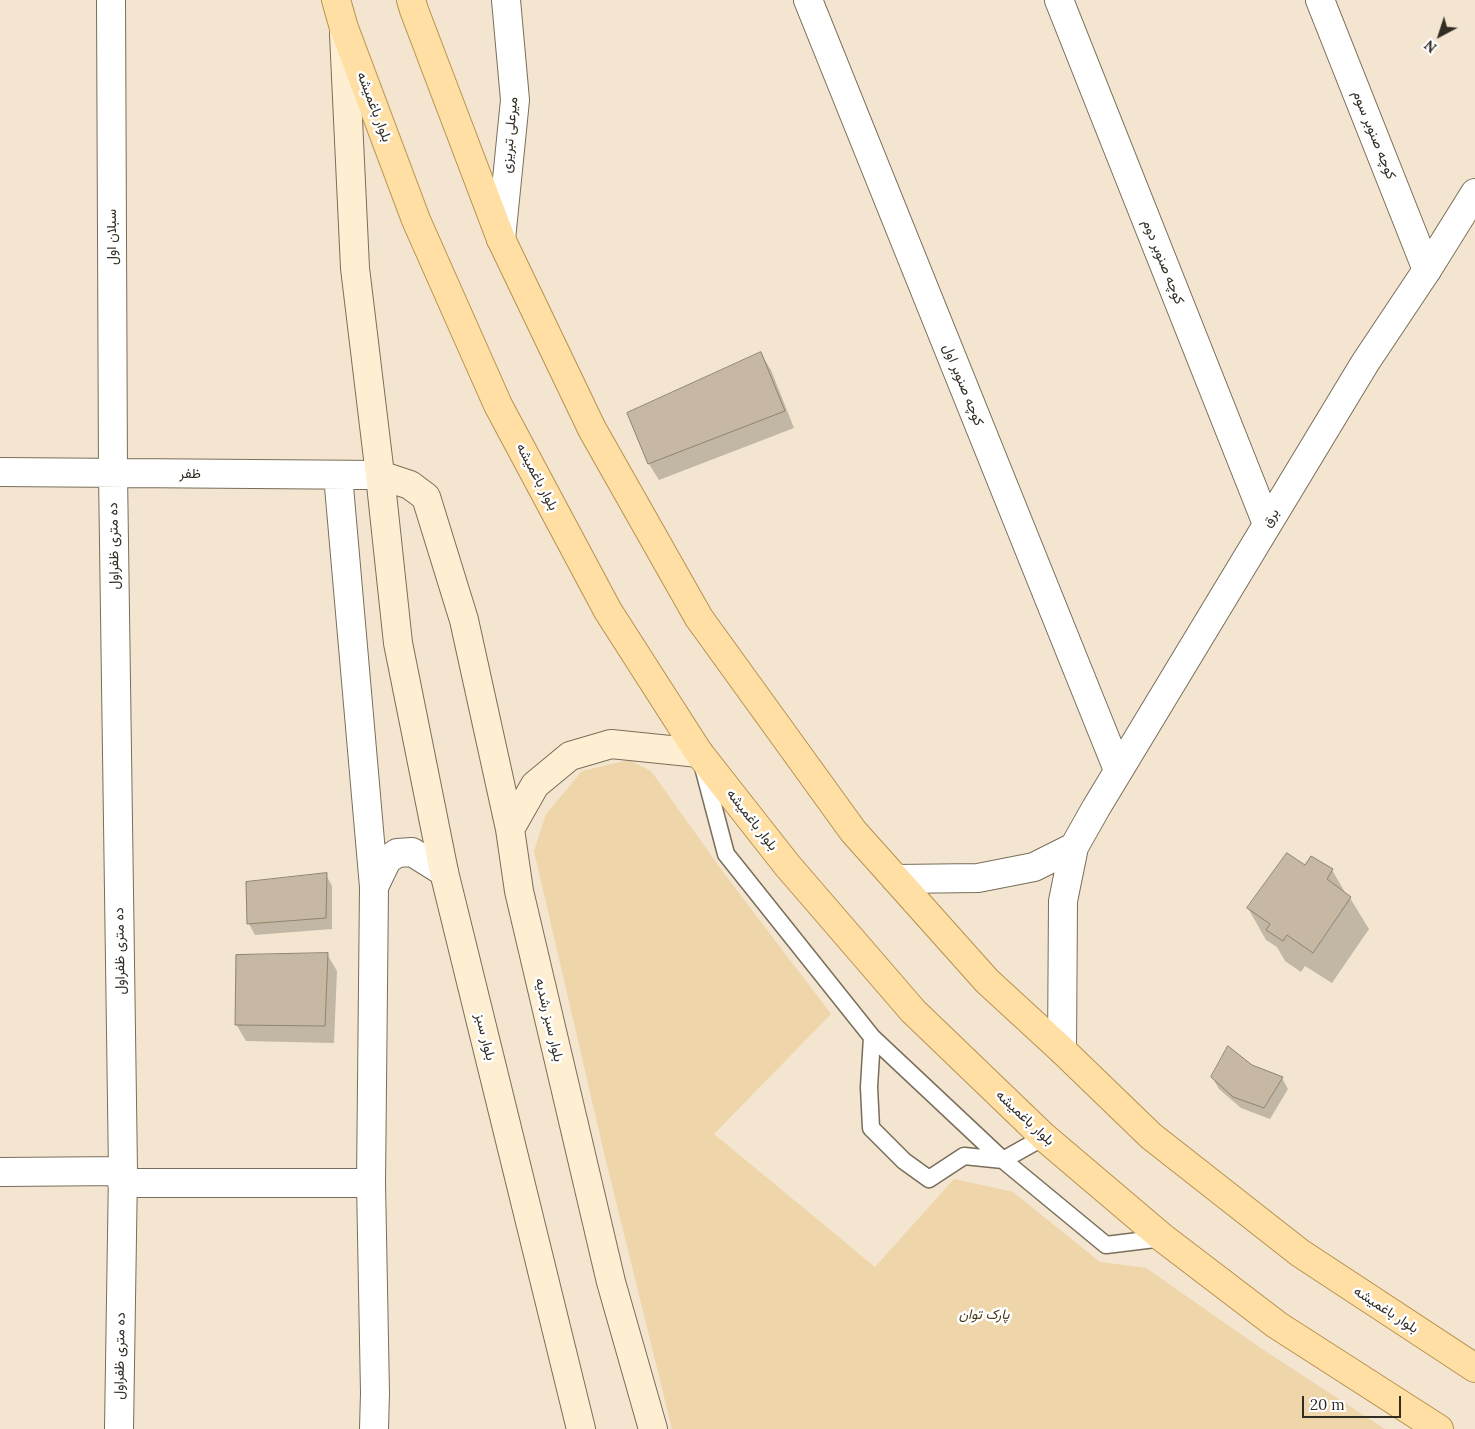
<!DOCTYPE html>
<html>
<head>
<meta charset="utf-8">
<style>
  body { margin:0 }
  #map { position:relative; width:1475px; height:1429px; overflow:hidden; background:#f3e5cf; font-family:Lora,serif }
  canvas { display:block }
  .north { position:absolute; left:1415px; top:10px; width:50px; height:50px; -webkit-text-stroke:4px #fff; paint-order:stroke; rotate:220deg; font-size:14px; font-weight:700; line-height:20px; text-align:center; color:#312c24 }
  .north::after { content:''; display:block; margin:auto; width:18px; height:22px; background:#312c24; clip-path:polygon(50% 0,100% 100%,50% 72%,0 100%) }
  .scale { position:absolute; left:1302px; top:1396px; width:99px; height:22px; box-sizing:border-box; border:2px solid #312c24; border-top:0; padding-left:6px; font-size:15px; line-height:18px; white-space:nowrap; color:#312c24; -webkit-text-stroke:4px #fff; paint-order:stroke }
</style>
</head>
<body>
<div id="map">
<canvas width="1475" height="1429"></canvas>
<div class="north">N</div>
<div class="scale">20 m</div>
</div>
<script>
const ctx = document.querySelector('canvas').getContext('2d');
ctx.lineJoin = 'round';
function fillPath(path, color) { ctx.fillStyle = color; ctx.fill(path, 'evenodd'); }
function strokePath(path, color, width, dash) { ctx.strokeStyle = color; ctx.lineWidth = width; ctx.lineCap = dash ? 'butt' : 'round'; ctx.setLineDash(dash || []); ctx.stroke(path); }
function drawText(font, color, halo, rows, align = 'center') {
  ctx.font = font + ' Lora,Vazirmatn,serif'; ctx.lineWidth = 5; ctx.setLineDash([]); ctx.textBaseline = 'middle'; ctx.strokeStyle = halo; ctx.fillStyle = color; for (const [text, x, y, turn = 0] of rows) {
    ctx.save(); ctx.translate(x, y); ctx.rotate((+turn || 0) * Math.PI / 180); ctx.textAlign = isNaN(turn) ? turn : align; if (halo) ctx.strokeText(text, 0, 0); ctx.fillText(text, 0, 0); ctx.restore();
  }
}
fillPath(new Path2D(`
  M629 760 651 771 726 876 831 1014 714 1134 875 1267 954 1179 1013 1192 1100 1262 1146 1268 1265 1351 1385 1429H672L605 1157 534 851 546 814 582 771Z`), '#eed5aa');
fillPath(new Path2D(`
  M761 354 771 370 794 428 659 480 649 464 629 414Z
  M1305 867 1332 870 1346 894 1350 898 1369 929 1332 983 1305 966 1301 972 1285 961 1277 947 1266 940 1248 908Z
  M326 875 332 886V929L255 935 249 924 247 884Z
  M327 954 337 971 334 1043 246 1041 236 1024Z
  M1252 1066 1282 1078 1288 1089 1270 1119 1241 1108 1219 1089 1212 1077Z`), '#0003');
const building = new Path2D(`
  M761 352 785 411 648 464 627 413Z
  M1287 853 1305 865 1311 856 1333 869 1327 879 1351 897 1313 953 1287 935 1283 941 1266 930 1270 924 1247 908Z
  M327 873 326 918 247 924 246 882Z
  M328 953 325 1026 235 1025 236 955Z
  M1228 1046 1252 1065 1283 1077 1264 1108 1233 1097 1211 1077Z`);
fillPath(building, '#c6b8a3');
strokePath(building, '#8f836e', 1);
const service = new Path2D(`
  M703 767 726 854 872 1037 1003 1160 1106 1245 1163 1238
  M872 1037 869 1087 871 1128 904 1161 929 1179 964 1156 1003 1160 1044 1137`);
const minor = new Path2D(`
  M111 0 113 473 123 1171 119 1429
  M808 0 1118 770
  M1059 0 1267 524
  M1320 0 1427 270
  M0 472 380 475
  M338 475 374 887 371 1183 375 1393 374 1429
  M374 887 387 860 397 853 412 852 444 872
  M0 1172 123 1171
  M122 1183H371`);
const tertiary = new Path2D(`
  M501 239 515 100 506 0
  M896 879 978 878 1034 867 1074 847
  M1062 1050 1063 901 1074 847 1096 808 1365 363 1427 270 1475 193`);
const secondary = new Path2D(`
  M344 34 355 268 380 475 398 643 444 872 581 1429
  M380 475 410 485 426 497 464 620 510 829
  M653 1429 611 1282 519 891 510 829 535 785 570 756 611 744 699 753`);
const primary = new Path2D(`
  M336 0 344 28 416 220 498 405 608 611 699 753 787 865 913 1011 1044 1137 1163 1238 1277 1325 1439 1429
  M411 0 414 10 501 239 592 429 699 618 853 831 987 981 1062 1050 1151 1136 1300 1253 1475 1368`);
strokePath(service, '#7a6e5a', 19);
strokePath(minor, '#7a6e5a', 30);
strokePath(tertiary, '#7a6e5a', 30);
strokePath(secondary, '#7a6e5a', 30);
strokePath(primary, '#b79250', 30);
strokePath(service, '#fff', 16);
strokePath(minor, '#fff', 28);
strokePath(tertiary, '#fff', 28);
strokePath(secondary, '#ffefd2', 28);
strokePath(primary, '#ffdfa4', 28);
drawText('14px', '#312c24', '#fff', [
  ["بلوار باغمیشه",374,107,69],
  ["میرعلی تبریزی",510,135,-85],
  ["کوچه صنوبر سوم",1374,135,68],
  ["سبلان اول",112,237,-90],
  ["کوچه صنوبر دوم",1163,262,68],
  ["کوچه صنوبر اول",963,385,68],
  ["ظفر",190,474],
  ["بلوار باغمیشه",537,477,62],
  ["برق",1271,518,-59],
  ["ده متری ظفراول",114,546,-91],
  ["بلوار باغمیشه",752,820,52],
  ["ده متری ظفراول",120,951,-91],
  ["بلوار سبز رشدیه",549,1020,77],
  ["بلوار سبز",485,1037,76],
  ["بلوار باغمیشه",1025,1118,43],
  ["بلوار باغمیشه",1386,1310,33],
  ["ده متری ظفراول",120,1356,-89]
]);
drawText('italic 14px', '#4c3a1b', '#fff', [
  ["پارک توان",984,1315]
]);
</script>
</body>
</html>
